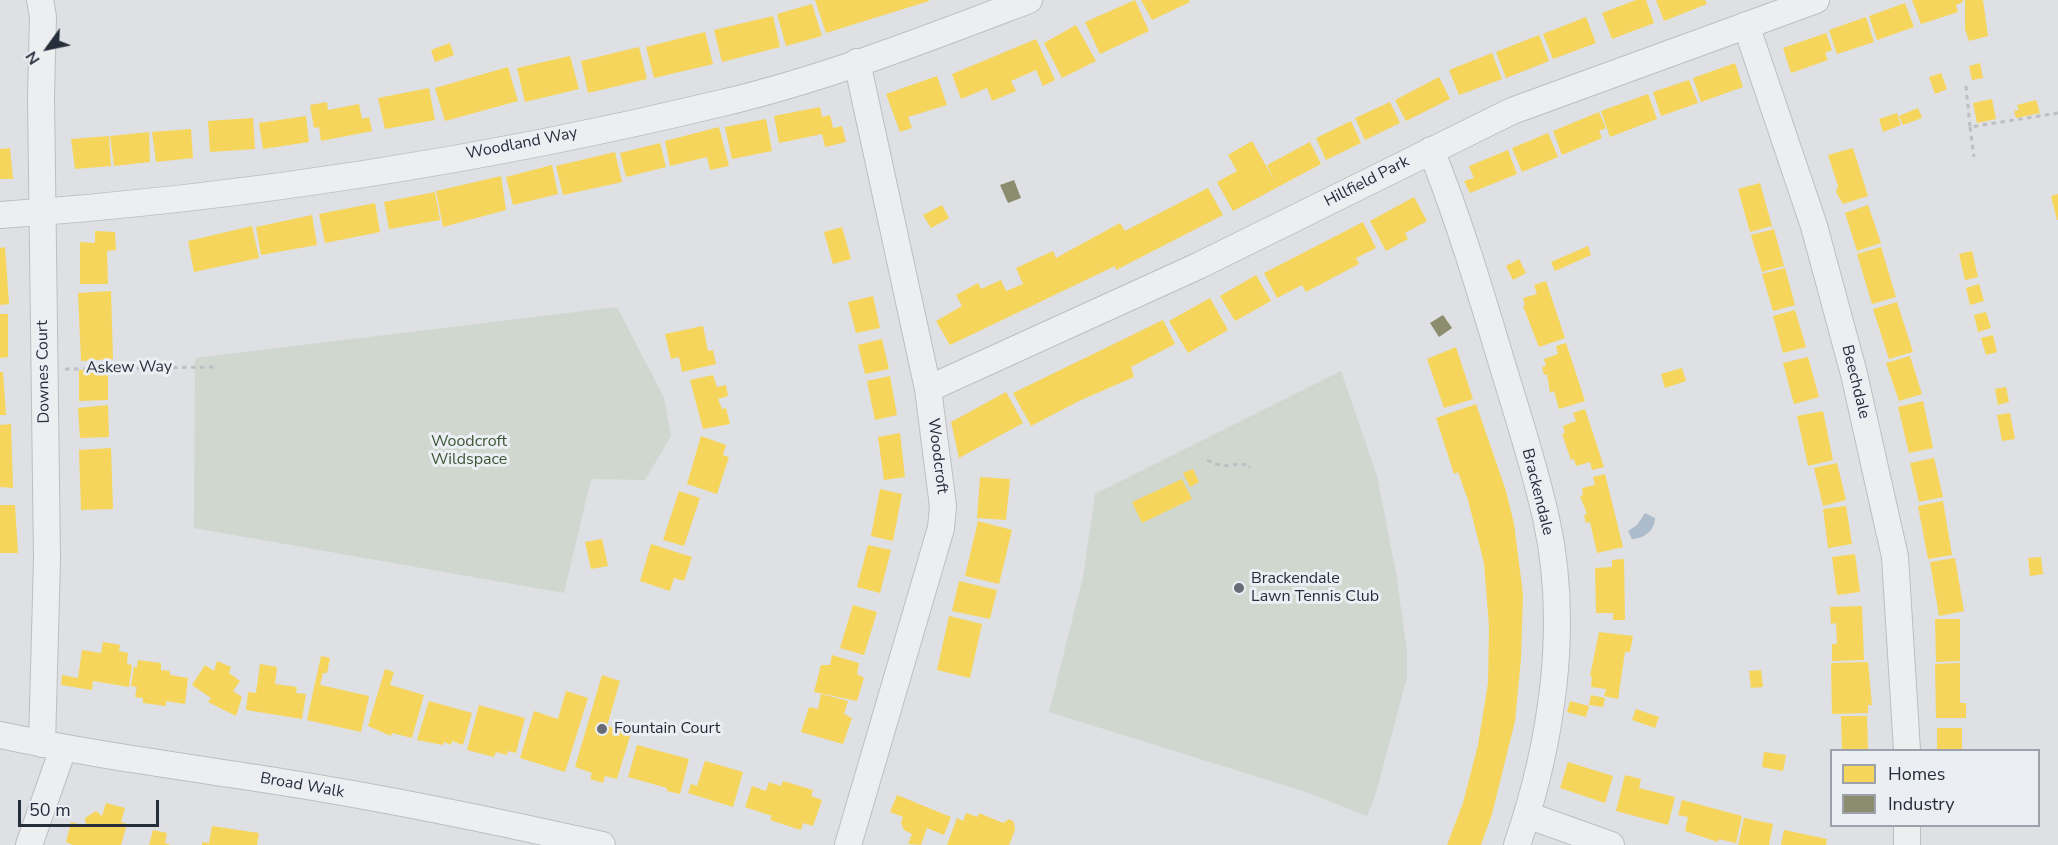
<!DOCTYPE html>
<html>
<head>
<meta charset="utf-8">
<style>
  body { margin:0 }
  #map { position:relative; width:2058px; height:845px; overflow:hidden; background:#dee0e3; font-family:"Nunito Sans",sans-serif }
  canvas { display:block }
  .legend { position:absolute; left:1830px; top:749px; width:210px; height:78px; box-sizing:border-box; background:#ebeef3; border:2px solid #9da1a9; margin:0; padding:8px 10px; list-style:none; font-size:18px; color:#272e3b }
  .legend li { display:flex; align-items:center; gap:12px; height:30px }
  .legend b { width:30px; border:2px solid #9da1a9 }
  .north { position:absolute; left:18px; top:18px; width:60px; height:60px; -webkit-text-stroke:4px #ebeef3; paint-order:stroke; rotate:237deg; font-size:16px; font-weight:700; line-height:24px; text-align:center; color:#272e3b }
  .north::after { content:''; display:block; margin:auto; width:21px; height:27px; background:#272e3b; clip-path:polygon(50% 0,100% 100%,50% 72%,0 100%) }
  .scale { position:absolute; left:18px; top:800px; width:141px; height:27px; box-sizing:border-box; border:3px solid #272e3b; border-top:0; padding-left:8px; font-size:18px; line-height:21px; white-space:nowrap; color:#272e3b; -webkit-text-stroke:4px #ebeef3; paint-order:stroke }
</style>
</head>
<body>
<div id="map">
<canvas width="2058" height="845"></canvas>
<ul class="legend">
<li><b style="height:16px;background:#f6d55c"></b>Homes</li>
<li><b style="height:16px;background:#8c8c6e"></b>Industry</li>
</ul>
<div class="north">N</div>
<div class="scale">50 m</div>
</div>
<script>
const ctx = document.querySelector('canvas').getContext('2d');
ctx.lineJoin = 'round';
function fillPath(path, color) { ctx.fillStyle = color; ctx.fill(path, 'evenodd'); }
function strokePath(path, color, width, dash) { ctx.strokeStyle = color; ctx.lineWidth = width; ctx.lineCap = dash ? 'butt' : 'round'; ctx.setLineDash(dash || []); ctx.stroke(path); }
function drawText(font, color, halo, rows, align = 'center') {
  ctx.font = font + ' "Nunito Sans",sans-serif'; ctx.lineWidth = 6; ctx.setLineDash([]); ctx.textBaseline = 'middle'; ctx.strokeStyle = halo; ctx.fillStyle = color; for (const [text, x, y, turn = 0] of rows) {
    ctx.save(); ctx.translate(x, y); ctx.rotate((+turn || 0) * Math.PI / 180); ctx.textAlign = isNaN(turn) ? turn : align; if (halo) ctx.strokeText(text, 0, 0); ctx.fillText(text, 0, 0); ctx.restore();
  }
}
fillPath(new Path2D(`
  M617 307 664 398 671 436 645 480 591 479 564 593 194 528 195 358Z
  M1341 371 1377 476 1396 573 1407 652V677L1376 793 1367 816 1303 791 1049 712 1083 577 1095 494Z`), '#cfd7ce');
fillPath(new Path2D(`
  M1645 513 1655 518C1655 530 1644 539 1632 539L1628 531 1637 525Z`), '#adbccd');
fillPath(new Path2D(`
  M815 0H929V1L826 33Z
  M1135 0 1149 31 1100 54 1085 22Z
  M1141 0H1189L1190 2 1152 20Z
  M1636 0H1646L1654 23 1612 39 1602 13Z
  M1656 0H1705L1707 4 1664 21Z
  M1912 0H1962L1963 2 1956 5 1958 12 1921 24Z
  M1965 0H1983L1988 36 1969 41 1965 29Z
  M1905 3 1914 27 1877 40 1869 16Z
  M812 4 822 36 786 46 777 14Z
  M773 16 780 47 722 62 714 30Z
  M1586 17 1596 43 1553 59 1543 34Z
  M1866 17 1874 42 1837 54 1829 30Z
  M1076 25 1096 61 1062 78 1044 43Z
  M705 32 713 64 654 78 646 47Z
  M1826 33 1832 50 1825 53 1828 60 1791 73 1783 48Z
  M1539 35 1549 61 1506 78 1496 52Z
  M1036 39 1055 80 1043 86 1036 70 1011 81 1016 91 992 101 987 88 961 99 952 74Z
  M450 43 454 55 435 62 431 50Z
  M639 47 647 79 588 93 581 61Z
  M1492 53 1502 79 1459 95 1449 70Z
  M570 56 579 89 525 102 517 68Z
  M1735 63 1743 87 1701 102 1693 78Z
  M1980 63 1983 78 1972 80 1969 66Z
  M508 67 518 101 445 121 435 88Z
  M1941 73 1947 89 1935 94 1929 77Z
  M937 76 947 105 908 117 912 128 900 132 886 94Z
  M1439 77 1450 99 1406 121 1395 100Z
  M1689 80 1698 103 1661 116 1653 92Z
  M429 88 435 120 385 129 378 98Z
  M1648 94 1657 119 1610 137 1601 111Z
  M1992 99 1996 119 1977 123 1973 103Z
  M2036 100 2040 113 2016 118 2014 111 2019 110 2017 105Z
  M327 102 328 110 359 104 362 119 369 117 372 131 321 141 319 127 314 128 310 105Z
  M1390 102 1400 123 1365 140 1355 118Z
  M820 107 822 117 830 115 833 128 842 126 846 142 825 147 822 134 779 143 774 116Z
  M1918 108 1922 118 1903 125 1899 116Z
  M1599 112 1606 128 1599 131 1602 138 1562 155 1553 131Z
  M1897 113 1901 125 1883 132 1879 119Z
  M306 116 309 142 263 149 259 123Z
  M253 118 255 149 210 152 208 121Z
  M766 119 772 151 732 159 725 127Z
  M1351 121 1361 143 1326 160 1316 138Z
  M719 127 729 166 710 170 707 157 670 166 665 141Z
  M191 129 193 158 156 162 152 132Z
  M149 132 150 162 114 166 110 136Z
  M1548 133 1558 157 1522 172 1512 148Z
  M109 136 111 166 75 169 71 139Z
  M1252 141 1274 180 1267 165 1310 142 1321 164 1233 211 1217 182 1237 171 1228 155Z
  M660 143 666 167 626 177 620 153Z
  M10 148 13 179H0V149Z
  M1853 148 1868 196 1843 204 1836 192 1838 186 1828 155Z
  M1508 150 1517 174 1470 193 1464 181 1474 178 1469 166Z
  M615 152 622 182 563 195 556 166Z
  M552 165 558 194 513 205 506 177Z
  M501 176 506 210 443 227 436 191Z
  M1760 183 1772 226 1750 232 1738 189Z
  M1208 188 1223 215 1116 270 1115 266 950 345 936 321 962 306 956 295 978 283 981 289 1001 280 1006 291 1023 284 1016 268 1053 251 1056 258 1120 223 1125 231Z
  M435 192 440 220 389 229 384 202Z
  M2058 194V220H2057L2051 196Z
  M1414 197 1427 221 1405 233 1408 239 1386 251 1370 221Z
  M375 203 380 232 325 243 319 214Z
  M942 205 949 218 931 228 923 215Z
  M1868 205 1881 243 1857 251 1845 213Z
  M312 215 317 245 261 255 256 227Z
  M1363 222 1376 248 1356 258 1359 264 1306 292 1302 285 1277 298 1264 273Z
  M252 226 259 258 194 272 188 241Z
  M842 227 851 259 833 264 824 232Z
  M1774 229 1784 266 1762 272 1751 235Z
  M95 231 115 232 116 250 107 251 108 284H80V242L95 243Z
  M1588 246 1591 255 1555 271 1551 262Z
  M5 247 9 304 0 305V248Z
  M1881 247 1896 297 1872 304 1857 254Z
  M1972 251 1978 277 1965 280 1959 254Z
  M1519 259 1526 273 1513 280 1506 266Z
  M1785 268 1795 305 1773 311 1762 274Z
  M1256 275 1271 301 1235 321 1220 296Z
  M1546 281 1565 338 1539 347 1523 306 1525 305 1523 298 1537 294 1534 285Z
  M1979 284 1984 301 1970 305 1966 288Z
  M111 291 113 359 81 361 78 293Z
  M873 296 880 328 856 333 848 302Z
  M1210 298 1228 330 1188 353 1169 321Z
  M1897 302 1913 352 1889 359 1873 309Z
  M1795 310 1806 347 1783 353 1773 316Z
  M1986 312 1991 328 1978 332 1974 315Z
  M0 314H8V357L0 358Z
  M1163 320 1175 344 1131 367 1134 377 1079 401 1031 426 1013 393Z
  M703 326 708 351 713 350 716 364 682 372 679 357 671 359 665 334Z
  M1993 335 1997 352 1986 355 1981 338Z
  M882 339 889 369 865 374 858 345Z
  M1566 343 1585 401 1559 409 1554 391 1550 393 1547 374 1544 375 1542 367 1546 366 1544 359 1558 354 1556 346Z
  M1456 347 1473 399 1444 408 1427 359Z
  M1910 356 1922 394 1899 401 1886 363Z
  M1808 357 1819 397 1794 404 1783 363Z
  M1682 368 1686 381 1665 388 1661 374Z
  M108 369V400L79 401V370Z
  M0 372H3L6 415H0Z
  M713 375 717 387 726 385 728 396 718 399 722 409 726 408 730 424 703 429 690 380Z
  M890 376 897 415 875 420 867 381Z
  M2006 387 2009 402 1998 405 1995 389Z
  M1006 392 1023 423 959 458 951 422Z
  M1923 401 1933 448 1909 453 1898 407Z
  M1476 404 1506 491 1514 524 1523 594 1521 659 1515 721 1492 814 1481 845H1447L1463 803 1478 745 1488 683 1489 626 1484 563 1468 500 1458 472 1454 474 1436 418Z
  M108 405 109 437 80 438 78 408Z
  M1585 409 1604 467 1592 470 1590 462 1576 466 1574 459 1571 460 1562 434 1565 433 1563 426 1576 421 1573 413Z
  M1823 411 1833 460 1808 466 1797 416Z
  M2010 413 2015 439 2002 441 1997 415Z
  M11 424 13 488 0 487V425Z
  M900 433 905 477 884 480 878 437Z
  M701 436 726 445 723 455 729 457 717 494 687 484Z
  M111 448 113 509 81 510 79 450Z
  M1934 458 1943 497 1919 502 1910 463Z
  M1837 463 1846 500 1823 506 1814 468Z
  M1193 469 1199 482 1190 487 1183 473Z
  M1605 474 1623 547 1597 553 1590 522 1586 523 1584 515 1587 514 1580 496 1583 495 1582 488 1595 485 1593 477Z
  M980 477 1010 479 1006 520 977 518Z
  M1182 479 1192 499 1142 523 1132 502Z
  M880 489 902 494 893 541 871 536Z
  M679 491 700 498 684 546 663 540Z
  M1943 501 1952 555 1928 559 1918 506Z
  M0 505H15L18 553H0Z
  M1846 506 1852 544 1828 548 1823 509Z
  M978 521 1012 530 999 584 965 576Z
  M602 539 608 566 591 569 585 542Z
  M651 544 692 557 684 581 674 578 670 591 640 581Z
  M868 545 891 550 880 593 857 587Z
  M1855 554 1860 592 1837 595 1832 557Z
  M2041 557 2043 574 2030 576 2028 558Z
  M1955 558 1964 611 1939 616 1930 562Z
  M1624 559 1625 620H1613V613H1596L1595 568 1612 567V560Z
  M959 581 997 590 990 619 952 611Z
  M853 605 877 612 864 655 840 648Z
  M1862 606 1864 660 1832 661V644H1837L1836 623 1831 624 1830 607Z
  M949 616 982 624 970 678 937 670Z
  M1935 619H1960V661L1936 662Z
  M1599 632 1633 636 1630 652H1625L1618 699 1604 696 1606 689 1591 687 1592 677 1590 676Z
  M103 642 120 645 119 651 128 653 127 664 132 665 129 687 93 681 92 690 61 685 62 675 78 678 82 650 101 653Z
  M832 655 859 663 857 674 864 678 857 701 814 692 821 665H830Z
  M321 656 330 658 327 673H323L320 685 369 696 361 732 307 720Z
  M138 660 161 663V670L170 671V675L188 678 185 704 166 701V706L143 703V698L135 697 137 687 131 686 134 667H137Z
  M217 661 231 667 229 673 240 681 233 691 242 697 236 716 208 702 211 698 192 685 205 665 214 671Z
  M1868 662 1872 705H1868V713L1832 714 1831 663Z
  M1960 663V703H1966V718H1936L1935 664Z
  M260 664 277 667 275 684 297 687 296 693 306 694 302 719 246 710 248 692 256 693Z
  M385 669 394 672 390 685 424 695 412 738 392 733 391 736 368 726Z
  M1761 670 1763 687 1751 688 1749 671Z
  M602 675 620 681 607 726 631 733 617 779 605 776 603 783 590 779 592 773 575 767Z
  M566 691 588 698 565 772 520 758 534 711 558 719Z
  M821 694 848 701 844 714 852 718 843 744 801 732 809 707 818 709Z
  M1591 695 1605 698 1603 707 1589 705Z
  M429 701 472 713 463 745 452 741 451 745 444 742 443 745 417 740Z
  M1570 701 1589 706 1586 717 1567 712Z
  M479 705 525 718 516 753 508 751 507 755 496 752 494 757 467 750Z
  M1636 709 1659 717 1655 728 1632 720Z
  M1841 716H1867L1868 750H1842Z
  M1937 728H1962V750H1937Z
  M637 745 689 759 680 794 667 791V788L628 777Z
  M1764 752 1786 755 1783 771 1762 767Z
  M705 761 743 772 733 807 688 793 691 784 697 786Z
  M1568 762 1613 776 1605 803 1560 788Z
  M1625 775 1641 779 1639 788 1675 797 1668 825 1616 811Z
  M783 781 813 790 811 796 822 800 813 826 803 823 801 830 770 820 772 816 745 807 752 786 766 791 769 782 781 786Z
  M897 795 951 817 944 835 927 828 921 845 908 844 912 834 904 830 901 823 903 817 890 812Z
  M1682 800 1742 816 1736 843 1719 839 1718 842 1685 831 1688 817 1678 815Z
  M106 803 125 808 121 822 127 824 121 845H73L66 842 71 822 86 826 85 818 96 811 102 816Z
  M966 813 978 817 979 813 1003 823 1009 819 1014 822 1015 830 1009 845H947L957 818 963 821Z
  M1744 818 1773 824 1769 845H1738Z
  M212 826 259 833 257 845H202V842L209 843Z
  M153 830 167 833 165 843 171 845H149Z
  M1784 830 1827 839 1826 845H1781Z`), '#f6d55c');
fillPath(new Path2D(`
  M1014 180 1021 198 1008 203 1000 185Z
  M1443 315 1452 328 1439 337 1430 323Z`), '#8c8c6e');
const minor = new Path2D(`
  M40 0 43 17 41 96 47 559 42 744
  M1746 25 1814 226 1854 374 1895 557 1907 750
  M1431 150C1458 217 1479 287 1500 357 1516 410 1534 464 1546 518 1570 625 1552 743 1517 845
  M0 215C243 198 486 160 722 103 827 78 929 38 1029 0
  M928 389 1198 266 1512 111 1816 0
  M0 735C93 755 188 767 282 782 389 799 496 821 602 845
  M1527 815 1611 845
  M29 845 63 749
  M848 845 941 528 943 506 928 389 857 62
  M1907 845V826`);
strokePath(minor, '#bcbec1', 28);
strokePath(new Path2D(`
  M1966 86 1970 127 2058 113
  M1970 127 1974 157
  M65 369 214 367
  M1207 460C1230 472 1232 460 1250 466L1249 468`), '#bdbfc3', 3, [4.5, 4.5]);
strokePath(minor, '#edeef0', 26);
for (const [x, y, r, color] of [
  [1239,588,6,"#676c76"],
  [602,729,6,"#676c76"]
]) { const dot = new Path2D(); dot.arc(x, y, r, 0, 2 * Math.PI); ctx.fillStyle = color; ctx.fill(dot); strokePath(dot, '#ebeef3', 2); }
drawText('16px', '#272e3b', '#ebeef3', [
  ["Woodland Way",522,144,-11],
  ["Hillfield Park",1367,182,-27],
  ["Askew Way",129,368,-1],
  ["Downes Court",44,372,-91],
  ["Beechdale",1855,382,76],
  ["Woodcroft",937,456,83],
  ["Brackendale",1537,492,76],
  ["Broad Walk",302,786,10]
]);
drawText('16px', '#3b5535', '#ebeef3', [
  ["Woodcroft",469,442],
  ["Wildspace",469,460]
]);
drawText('16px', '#272e3b', '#ebeef3', [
  ["Brackendale",1251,579],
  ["Lawn Tennis Club",1251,597],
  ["Fountain Court",614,729]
], 'left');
</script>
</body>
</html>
